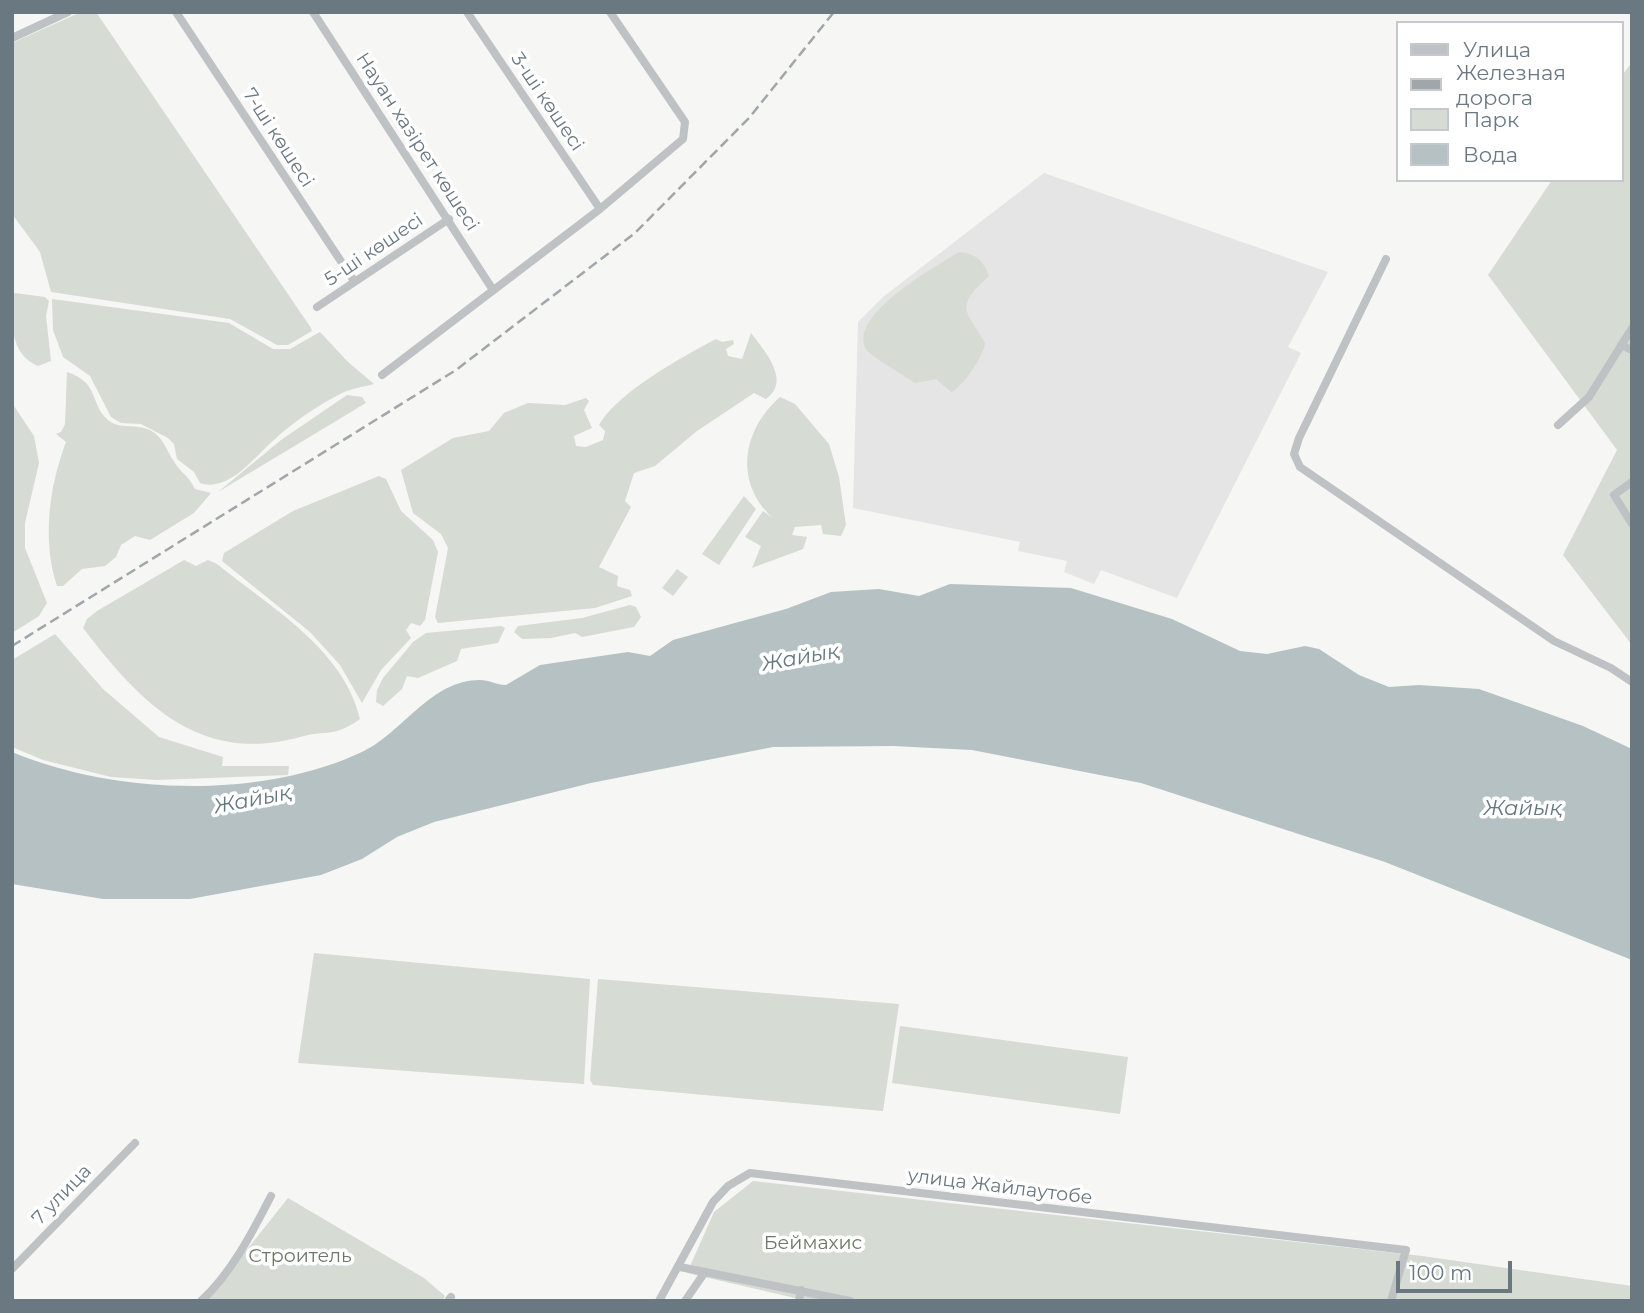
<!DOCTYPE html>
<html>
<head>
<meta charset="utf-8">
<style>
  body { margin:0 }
  #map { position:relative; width:1644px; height:1313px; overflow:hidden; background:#f6f6f4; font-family:Montserrat,sans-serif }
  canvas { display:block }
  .frame { position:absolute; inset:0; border:14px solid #697881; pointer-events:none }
  .legend { position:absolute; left:1396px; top:21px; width:228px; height:161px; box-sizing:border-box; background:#fff; border:2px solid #c3c9cd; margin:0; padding:9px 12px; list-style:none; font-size:21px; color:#697881 }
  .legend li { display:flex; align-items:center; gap:14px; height:35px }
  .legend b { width:35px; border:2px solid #c3c9cd }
  .scale { position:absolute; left:1396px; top:1261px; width:116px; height:32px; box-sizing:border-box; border:4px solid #697881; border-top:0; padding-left:9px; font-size:21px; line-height:24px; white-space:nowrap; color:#697881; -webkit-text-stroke:5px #fff; paint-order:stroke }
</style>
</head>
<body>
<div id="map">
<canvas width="1644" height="1313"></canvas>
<div class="frame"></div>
<ul class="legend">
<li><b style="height:9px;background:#bec2c5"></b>Улица</li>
<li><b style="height:9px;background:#a0a6aa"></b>Железная дорога</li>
<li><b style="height:19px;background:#d6dbd3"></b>Парк</li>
<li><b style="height:19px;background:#b5c1c3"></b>Вода</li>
</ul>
<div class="scale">100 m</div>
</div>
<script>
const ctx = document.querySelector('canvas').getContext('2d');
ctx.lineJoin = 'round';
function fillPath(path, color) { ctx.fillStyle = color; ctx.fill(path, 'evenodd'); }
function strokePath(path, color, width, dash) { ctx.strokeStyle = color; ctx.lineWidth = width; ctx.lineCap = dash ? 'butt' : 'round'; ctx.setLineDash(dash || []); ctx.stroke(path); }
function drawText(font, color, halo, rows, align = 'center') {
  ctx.font = font + ' Montserrat,sans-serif'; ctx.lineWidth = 7; ctx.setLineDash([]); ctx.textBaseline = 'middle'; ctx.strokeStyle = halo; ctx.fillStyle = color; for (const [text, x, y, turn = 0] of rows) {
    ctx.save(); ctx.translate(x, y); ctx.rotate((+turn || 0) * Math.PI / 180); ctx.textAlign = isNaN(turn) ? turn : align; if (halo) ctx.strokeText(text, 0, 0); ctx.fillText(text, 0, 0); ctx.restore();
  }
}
fillPath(new Path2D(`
  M1044 173 1328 272 1288 347 1301 353 1177 598 1101 570 1094 584 1064 572 1067 561 1018 551 1020 542 853 508 858 322 883 297Z`), '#e4e5e4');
fillPath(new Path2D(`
  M81 12H96L311 328 312 331 288 345H277L230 319 51 292 40 252 12 214V43Z
  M1632 62V645L1563 555 1617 450 1488 275 1552 180H1621V77Z
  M959 252C975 253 984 261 989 276 952 309 968 311 985 343 984 356 962 388 951 392L936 379 915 383C904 375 871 357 866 349 847 315 937 266 959 252Z
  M15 293 45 297 49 301 46 316 51 361 38 366C9 354 12 321 12 296Z
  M52 299 229 323 273 349H290L320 332 348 362 374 384C364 387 352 388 342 393 320 404 293 422 275 439 255 456 229 493 200 483L194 472 177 459 174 444 168 438 141 424 121 423 111 417 90 376 63 357 53 330Z
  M751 333C764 350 792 381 766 399L754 393 697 431 655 466 634 473 625 501 631 507 599 567 618 576 617 586 630 590 632 596 595 608 438 623 435 617 448 548 441 534 413 513 401 470 453 438 489 431 504 413 528 403 565 405 586 398 589 401 584 410 592 428 574 436 576 446 586 447 603 440 605 431 599 425C618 392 682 357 716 339L722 342 733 340 734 344 726 349 728 356 742 359Z
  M67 372C100 383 89 403 108 420 117 428 128 425 139 427 162 430 164 447 175 463 181 473 188 475 195 489L211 493 194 513 150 540 135 536 121 545 116 557 105 566 82 569 63 586H57C42 540 49 487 66 442L56 434 61 432 65 424Z
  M347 395 362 397 366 403 218 492 281 440Z
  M780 397 795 404 829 444 839 477 846 525 841 536 823 534 821 525 795 527 792 535 807 537 803 549 752 568 761 546 745 537 763 511 773 518C733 482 743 429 780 397Z
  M12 403 34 436 39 463 25 523V548L47 603 39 616 12 633Z
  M379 476 386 479 401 511 433 540 438 552 425 620 420 626 411 623 406 630 411 638 381 670 362 703 340 665 310 632 222 561 224 553 293 511Z
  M744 496 756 509 719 565 702 554Z
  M184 560 196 566 208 560 217 564C270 607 344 649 360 719 331 739 328 729 300 737 198 765 140 702 83 628L87 619 97 611Z
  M677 569 688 577 673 596 662 588Z
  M630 605 636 607 641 617 634 627 582 637 575 633 551 638 522 639 514 632 518 626 582 618Z
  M501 626 505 628 498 643 461 649 457 661 418 678 407 676 402 689 383 706 376 702 377 690 383 678 413 642 426 633Z
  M55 634 103 689 159 737 223 757 222 766H289L288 775 157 780 111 777 43 760 12 747V660Z
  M314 953 590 979 584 1084 298 1063Z
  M598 979 899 1004 883 1111 593 1085 590 1080Z
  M900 1026 1128 1057 1120 1114 892 1083Z
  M753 1181 1422 1256 1632 1286V1301H808L687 1273 714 1212Z
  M288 1198 424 1278 445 1296 442 1301H206Z`), '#d6dbd3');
fillPath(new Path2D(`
  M950 584 1071 588 1172 619 1240 651 1267 654 1305 646 1319 649 1359 675 1389 687 1419 685 1479 689 1583 726 1632 749V960L1385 862 1141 783 972 750 893 746 773 747 591 783 434 822 397 837 362 859 321 875 190 899H103L12 884V752C115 795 262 800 364 751 404 731 431 680 480 680 489 680 497 685 506 685L540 665 628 652 650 656 673 640 786 609 831 592 879 589 919 596Z`), '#b5c1c3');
strokePath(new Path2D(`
  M176 12 354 281
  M313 12 493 290
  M467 12 600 209
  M12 38 68 12
  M1386 259 1299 438 1294 454 1300 467 1554 641 1611 668 1632 682
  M317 307 449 219
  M1621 345 1632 350
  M382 375 600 209 683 139 685 122 610 12
  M1558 425 1589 397 1632 328
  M1632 482 1614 495 1632 524
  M680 1267 850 1301
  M12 1269 135 1143
  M201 1301C231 1274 253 1231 271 1196
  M448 1301 451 1297
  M659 1301 713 1202 728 1186 750 1173 1406 1250 1391 1301
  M685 1301 705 1272
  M799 1301 801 1290`), '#bec2c5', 8);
strokePath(new Path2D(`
  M12 646 456 370 635 233 749 118 834 12`), '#a0a6aa', 2.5, [10, 5]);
drawText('19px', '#697881', '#fff', [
  ["3-шi көшесі",547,102,56],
  ["7-шi көшесі",278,138,57],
  ["Науан хазірет көшесі",417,142,57],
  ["5-шi көшесі",374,250,-34],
  ["улица Жайлаутобе",1000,1187,7],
  ["7 улица",62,1195,-46]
]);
drawText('19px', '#6c7967', '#fff', [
  ["Беймахис",813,1243],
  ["Строитель",300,1256]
]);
drawText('italic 21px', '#65797d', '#fff', [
  ["Жайық",801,658,-10],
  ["Жайық",253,800,-11],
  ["Жайық",1523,809]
]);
</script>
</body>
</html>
